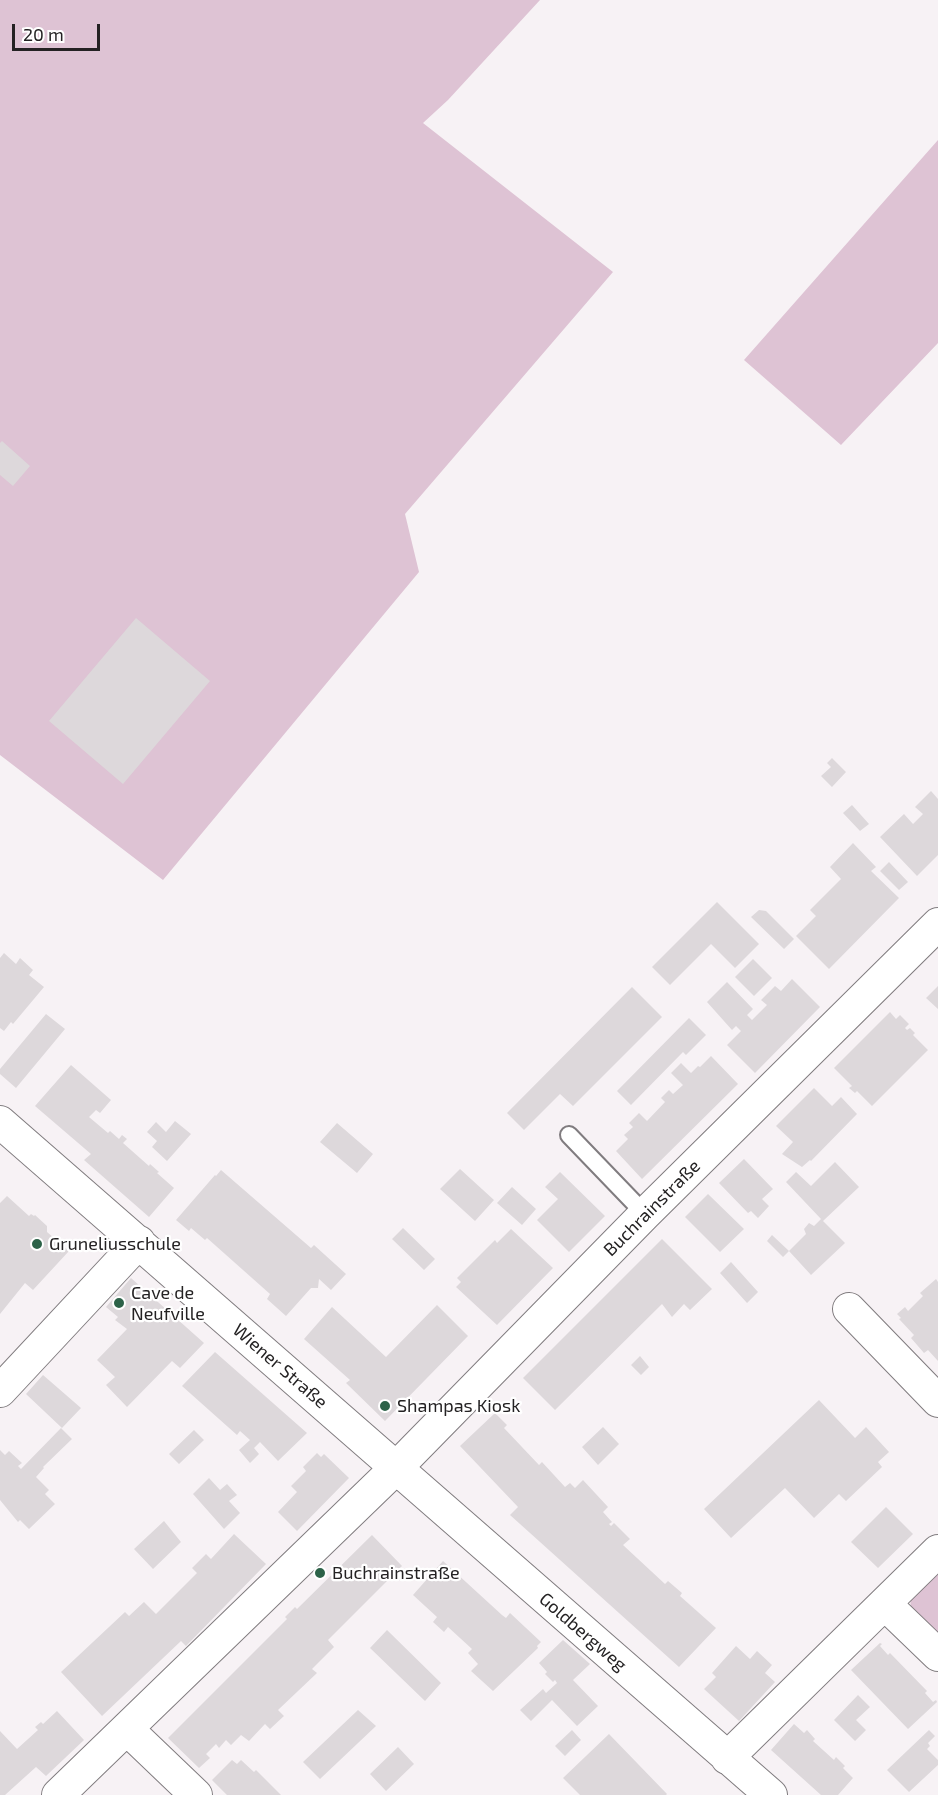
<!DOCTYPE html>
<html>
<head>
<meta charset="utf-8">
<style>
  body { margin:0 }
  #map { position:relative; width:938px; height:1795px; overflow:hidden; background:#f7f2f5; font-family:"Exo 2",sans-serif }
  canvas { display:block }
  .scale { position:absolute; left:12px; top:24px; width:88px; height:27px; box-sizing:border-box; border:3px solid #242223; border-top:0; padding-left:8px; font-size:18px; line-height:21px; white-space:nowrap; color:#242223; -webkit-text-stroke:4px #fff; paint-order:stroke }
</style>
</head>
<body>
<div id="map">
<canvas width="938" height="1795"></canvas>
<div class="scale">20 m</div>
</div>
<script>
const ctx = document.querySelector('canvas').getContext('2d');
ctx.lineJoin = 'round';
function fillPath(path, color) { ctx.fillStyle = color; ctx.fill(path, 'evenodd'); }
function strokePath(path, color, width, dash) { ctx.strokeStyle = color; ctx.lineWidth = width; ctx.lineCap = dash ? 'butt' : 'round'; ctx.setLineDash(dash || []); ctx.stroke(path); }
function drawText(font, color, halo, rows, align = 'center') {
  ctx.font = font + ' "Exo 2",sans-serif'; ctx.lineWidth = 4.5; ctx.setLineDash([]); ctx.textBaseline = 'middle'; ctx.strokeStyle = halo; ctx.fillStyle = color; for (const [text, x, y, turn = 0] of rows) {
    ctx.save(); ctx.translate(x, y); ctx.rotate((+turn || 0) * Math.PI / 180); ctx.textAlign = isNaN(turn) ? turn : align; if (halo) ctx.strokeText(text, 0, 0); ctx.fillText(text, 0, 0); ctx.restore();
  }
}
fillPath(new Path2D(`
  M0 0H540L448 100 423 123 613 272 405 514 419 572 163 880 0 755Z
  M938 140V343L841 445 744 360Z
  M938 1567V1638L911 1608 910 1598Z`), '#dec3d4');
fillPath(new Path2D(`
  M2 441 30 466 13 486 0 475V443Z
  M136 618 210 681 123 784 49 721Z
  M832 758 846 772 832 787 821 776 831 767 827 763Z
  M931 791 938 799V855L917 876 880 837 904 814 913 824 923 814 915 807Z
  M852 805 869 824 860 831 843 813Z
  M853 843 876 867 871 871 899 898 829 969 796 936 816 916 810 910 841 879 830 867Z
  M889 862 908 882 899 890 880 871Z
  M717 902 759 944 735 968 711 944 670 985 652 967Z
  M759 910 766 911 794 939 784 949 751 917Z
  M4 953 16 964 20 958 33 970 29 975 44 987 13 1024 11 1022 4 1031 0 1028V958Z
  M753 959 772 978 754 996 735 977Z
  M792 979 820 1007 755 1073 727 1045 741 1031 736 1026 732 1030 707 1002 727 982 753 1009 747 1015 752 1020 767 1005 761 1000 775 986 781 991Z
  M938 986V1009L926 998Z
  M632 987 662 1017 573 1106 560 1094 524 1130 507 1113Z
  M890 1012 896 1019 900 1015 909 1024 905 1028 907 1030 910 1028 915 1033 913 1035 928 1050 872 1106 857 1091 855 1093 849 1088 852 1086 834 1068Z
  M46 1014 65 1029 16 1088 0 1074V1069Z
  M689 1018 706 1035 686 1055 683 1052 631 1105 617 1091Z
  M711 1056 738 1084 642 1179 616 1151 628 1139 624 1135 633 1127 629 1123 639 1113 647 1121 665 1102 661 1098 669 1090 673 1094 683 1085 671 1073 681 1063 691 1073 698 1066 700 1067Z
  M71 1065 111 1100 100 1113 96 1110 89 1117 108 1133 110 1131 119 1139 122 1135 127 1139 123 1143 149 1166 150 1164 159 1172 157 1173 174 1188 149 1217 84 1160 91 1154 35 1106Z
  M814 1088 832 1106 841 1097 857 1114 811 1161 810 1160 802 1167 782 1154 793 1142 776 1126Z
  M175 1121 191 1134 167 1161 152 1147 157 1141 147 1132 156 1122 166 1132Z
  M337 1123 373 1154 357 1173 320 1142Z
  M744 1159 773 1189 762 1199 769 1206 758 1218 751 1211 748 1213 719 1183Z
  M835 1162 859 1187 823 1221 845 1243 811 1275 789 1251 783 1257 767 1241 772 1235 789 1251 806 1234 804 1229 809 1223 814 1226 821 1219 786 1182 796 1172 811 1186Z
  M460 1169 494 1200 475 1221 440 1189Z
  M221 1170 311 1248 314 1245 346 1274 331 1290 319 1279 318 1288H311L286 1316 267 1299 270 1294 207 1238 205 1240 191 1228 189 1231 176 1220 215 1175 216 1176Z
  M560 1172 605 1216 569 1252 537 1220 558 1199 545 1187Z
  M512 1187 536 1209 522 1225 497 1203Z
  M708 1194 744 1229 720 1252 685 1217Z
  M7 1196 29 1216 31 1214 34 1216 35 1215 47 1226V1232L69 1251 33 1290 25 1283 0 1314V1203Z
  M403 1228 435 1259 424 1270 392 1239Z
  M511 1229 553 1268 497 1325 456 1287 461 1282 457 1278 495 1240 497 1243Z
  M662 1239 712 1289 690 1310 684 1304 672 1317 662 1304 555 1410 523 1378Z
  M731 1262 758 1292 747 1303 720 1273Z
  M131 1278 204 1343 180 1368 172 1361 127 1407 106 1385 115 1377 97 1360 127 1329 115 1320 118 1317 106 1307Z
  M936 1279 938 1282V1361L928 1350 924 1353 911 1338 914 1335 899 1319 901 1318 897 1314 905 1307 908 1311 923 1296 920 1293Z
  M437 1305 468 1336 385 1421 346 1383 350 1380 304 1339 332 1307 386 1357Z
  M215 1352 307 1433 278 1461 260 1442 254 1448 259 1454 250 1463 239 1450 250 1440 240 1431 237 1435 182 1386Z
  M640 1356 649 1367 641 1375 631 1365Z
  M43 1375 81 1408 62 1428 26 1394Z
  M819 1400 855 1438 866 1427 889 1452 878 1462 882 1467 846 1501 839 1494 814 1518 785 1488 731 1538 704 1509Z
  M495 1413 507 1425 504 1428 539 1465 542 1462 565 1487 570 1483 575 1488 583 1480 608 1507 603 1512 612 1522 609 1524 611 1526 614 1523 630 1539 623 1545 665 1584 668 1581 682 1593 680 1596 716 1628 679 1667 510 1515 518 1507 460 1446Z
  M603 1427 619 1444 598 1465 582 1447Z
  M61 1428 72 1439 43 1467 44 1468 36 1477 49 1490 45 1494 55 1504 29 1529 20 1520 18 1522 0 1500V1450L5 1455 9 1451 22 1463 18 1466 21 1469Z
  M194 1430 204 1440 179 1464 169 1454Z
  M317 1453 321 1457 324 1454 349 1478 297 1531 278 1512 297 1492 291 1486 306 1471 303 1467Z
  M209 1478 220 1490 227 1484 237 1495 229 1501 240 1513 224 1529 193 1494Z
  M886 1507 913 1534 878 1568 851 1542Z
  M164 1521 181 1542 153 1569 134 1549Z
  M234 1534 266 1564 186 1646 181 1641 102 1716 61 1672 125 1612 129 1616 144 1602 156 1614 197 1573 192 1568 206 1554 211 1559Z
  M372 1535 402 1566 328 1640 334 1647 312 1669 317 1673 278 1710 284 1716 270 1729 265 1724 249 1741 241 1735 231 1745 226 1740 219 1748 216 1744 206 1754 210 1758 199 1768 168 1738 287 1619 285 1617 295 1607 297 1609Z
  M443 1561 502 1615 506 1618 510 1613 541 1642 537 1646 538 1648 493 1691 471 1671 478 1664 468 1653 472 1649 448 1627 444 1632 433 1622 437 1617 413 1595Z
  M387 1630 441 1683 425 1701 370 1648Z
  M563 1640 590 1664 573 1680 598 1706 577 1726 552 1700 531 1721 520 1710 543 1689 546 1693 557 1683 555 1680 553 1682 545 1674 547 1672 539 1663Z
  M880 1643 882 1644 880 1646 888 1655 890 1653 927 1691 925 1693 933 1702 936 1700 937 1702 908 1729 851 1670Z
  M736 1646 750 1659 757 1651 772 1665 765 1673 775 1682 739 1721 704 1689 716 1677 712 1673Z
  M858 1695 870 1707 856 1720 866 1730 855 1741 834 1720Z
  M358 1710 376 1726 320 1779 303 1762Z
  M57 1711 84 1740 46 1776 36 1767 5 1795H0V1731L17 1749 38 1730 35 1727 41 1722 43 1724Z
  M794 1724 804 1733 807 1730 815 1739 813 1741 834 1760 836 1757 845 1766 843 1768 853 1778 838 1795H821L771 1750Z
  M572 1730 581 1740 565 1756 555 1746Z
  M929 1730 935 1736 928 1743 930 1746 927 1749 938 1760V1765L909 1792 887 1770Z
  M609 1734 667 1794 666 1795H580L563 1778Z
  M398 1747 414 1764 386 1791 370 1774Z
  M232 1760 237 1764 241 1760 254 1772 256 1770 281 1795H227L212 1780Z`), '#ddd8db');
const lane = new Path2D(`
  M569 1135 645 1214`);
const street = new Path2D(`
  M0 1122 771 1795
  M849 1309 938 1401
  M0 1391 139 1242
  M885 1604 938 1655
  M127 1729 196 1795
  M727 1758 938 1551
  M58 1795 396 1468 645 1214 938 924`);
strokePath(lane, '#807c7f', 20);
strokePath(street, '#807c7f', 34);
strokePath(lane, '#fff', 16);
strokePath(street, '#fff', 32);
for (const [x, y, r, color] of [
  [37,1244,6,"#2c6248"],
  [119,1303,6,"#2c6248"],
  [385,1406,6,"#2c6248"],
  [320,1573,6,"#2c6248"]
]) { const dot = new Path2D(); dot.arc(x, y, r, 0, 2 * Math.PI); ctx.fillStyle = color; ctx.fill(dot); strokePath(dot, '#fff', 2); }
drawText('18px', '#242223', '#fff', [
  ["Buchrainstraße",652,1208,-45],
  ["Wiener Straße",280,1366,41],
  ["Goldbergweg",583,1632,41]
]);
drawText('18px', '#242223', '#fff', [
  ["Gruneliusschule",49,1244],
  ["Cave de",131,1293],
  ["Neufville",131,1314],
  ["Shampas Kiosk",397,1406],
  ["Buchrainstraße",332,1573]
], 'left');
</script>
</body>
</html>
